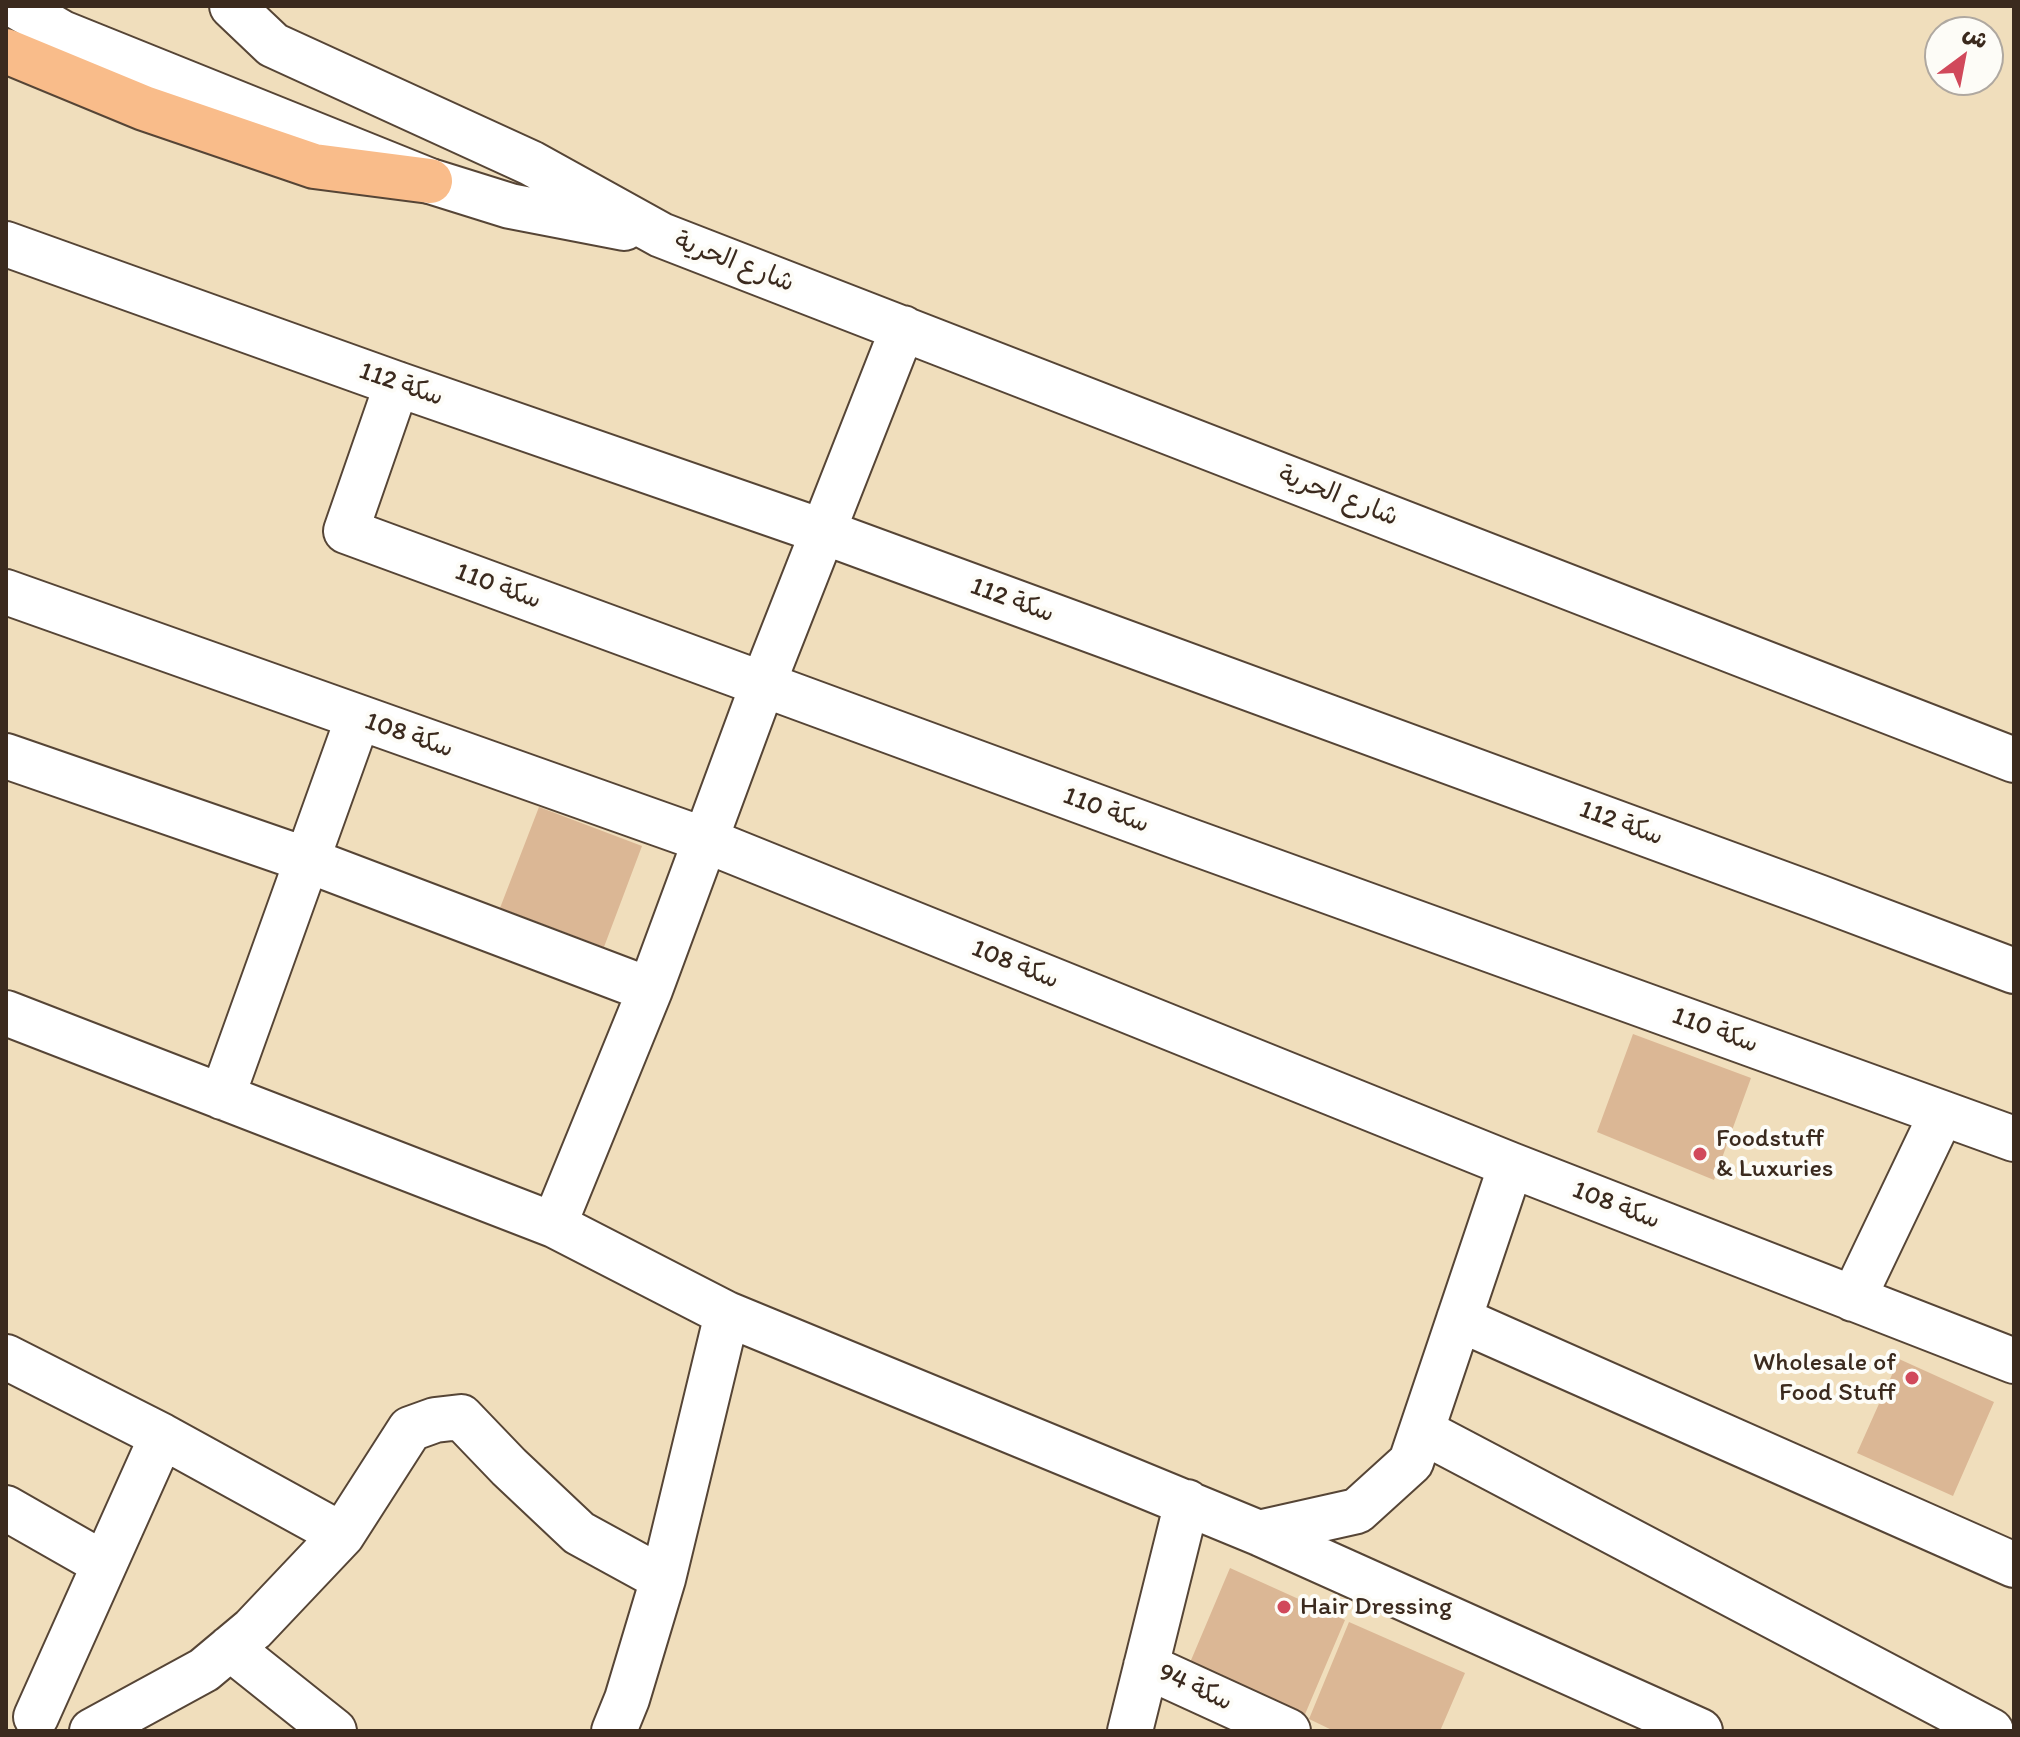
<!DOCTYPE html>
<html>
<head>
<meta charset="utf-8">
<style>
  body { margin:0 }
  #map { position:relative; width:2020px; height:1737px; overflow:hidden; background:#f0debc; font-family:Itim,"Playpen Sans Arabic",sans-serif }
  canvas { display:block }
  .frame { position:absolute; inset:0; border:8px solid #3b2a1e; pointer-events:none }
  .north { position:absolute; left:1924px; top:16px; width:80px; height:80px; box-sizing:border-box; background:#fdfcf7; border:2px solid #afa8a0; border-radius:50%; rotate:32deg; font-size:22px; font-weight:700; line-height:32px; text-align:center; color:#3b2a1e }
  .north::after { content:''; display:block; margin:auto; width:28px; height:36px; background:#d1495b; clip-path:polygon(50% 0,100% 100%,50% 72%,0 100%) }
</style>
</head>
<body>
<div id="map">
<canvas width="2020" height="1737"></canvas>
<div class="frame"></div>
<div class="north">ش</div>
</div>
<script>
const ctx = document.querySelector('canvas').getContext('2d');
ctx.lineJoin = 'round';
function fillPath(path, color) { ctx.fillStyle = color; ctx.fill(path, 'evenodd'); }
function strokePath(path, color, width, dash) { ctx.strokeStyle = color; ctx.lineWidth = width; ctx.lineCap = dash ? 'butt' : 'round'; ctx.setLineDash(dash || []); ctx.stroke(path); }
function drawText(font, color, halo, rows, align = 'center') {
  ctx.font = font + ' Itim,"Playpen Sans Arabic",sans-serif'; ctx.lineWidth = 8; ctx.setLineDash([]); ctx.textBaseline = 'middle'; ctx.strokeStyle = halo; ctx.fillStyle = color; for (const [text, x, y, turn = 0] of rows) {
    ctx.save(); ctx.translate(x, y); ctx.rotate((+turn || 0) * Math.PI / 180); ctx.textAlign = isNaN(turn) ? turn : align; if (halo) ctx.strokeText(text, 0, 0); ctx.fillText(text, 0, 0); ctx.restore();
  }
}
fillPath(new Path2D(`
  M539 807 642 846 604 947 500 908Z
  M1633 1034 1751 1078 1714 1180 1597 1132Z
  M1899 1359 1994 1402 1953 1496 1857 1453Z
  M1230 1568 1345 1620 1303 1719 1189 1665Z
  M1349 1622 1465 1673 1440 1731H1334L1309 1719Z`), '#dbb795');
const minor = new Path2D(`
  M16 6 62 33 430 181 510 206 624 228
  M232 6 273 45 531 163 661 235 2014 760
  M6 244 397 384 824 532 1818 897 2014 971
  M397 384 346 531 1184 839 2014 1139
  M6 592 705 840 1511 1165 2014 1361
  M6 756 307 860 650 990
  M6 1013 554 1225 727 1314 1259 1533 1700 1731
  M222 1097 358 718
  M554 1225 650 990 763 684 903 328
  M1853 1299 1942 1113
  M1459 1319 2014 1565
  M6 1357 162 1436 342 1535
  M1422 1431 1991 1731
  M6 1508 104 1564
  M1259 1533 1357 1511 1411 1462 1511 1165
  M230 1648 334 1731
  M1146 1666 1288 1731
  M36 1717 162 1436
  M92 1731 204 1670 253 1629 342 1535 410 1429 435 1420 461 1417 509 1467 579 1533 663 1579
  M614 1731 627 1699 663 1579 727 1314
  M1130 1731 1187 1502`);
const major = new Path2D(`
  M6 51 144 108 314 166 430 181`);
strokePath(minor, '#564536', 48);
strokePath(major, '#564536', 48);
strokePath(minor, '#fff', 44);
strokePath(major, '#f9bc8a', 44);
for (const [x, y, r, color] of [
  [1700,1154,8,"#d1495b"],
  [1912,1378,8,"#d1495b"],
  [1284,1607,8,"#d1495b"]
]) { const dot = new Path2D(); dot.arc(x, y, r, 0, 2 * Math.PI); ctx.fillStyle = color; ctx.fill(dot); strokePath(dot, '#fdfcf7', 3); }
drawText('26px', '#3b2a1e', '#fdfcf7', [
  ["شارع الحرية",734,263,21],
  ["سكة 112",401,385,19],
  ["شارع الحرية",1338,497,21],
  ["سكة 110",498,587,20],
  ["سكة 112",1012,601,20],
  ["سكة 108",409,736,19],
  ["سكة 110",1106,811,20],
  ["سكة 112",1621,824,20],
  ["سكة 108",1015,965,22],
  ["سكة 110",1715,1031,20],
  ["سكة 108",1616,1206,21],
  ["سكة 94",1195,1688,25]
]);
drawText('26px', '#3b2a1e', '#fdfcf7', [
  ["Foodstuff",1716,1139],
  ["& Luxuries",1716,1169],
  ["Wholesale of",1896,1363,"right"],
  ["Food Stuff",1896,1393,"right"],
  ["Hair Dressing",1300,1607]
], 'left');
</script>
</body>
</html>
